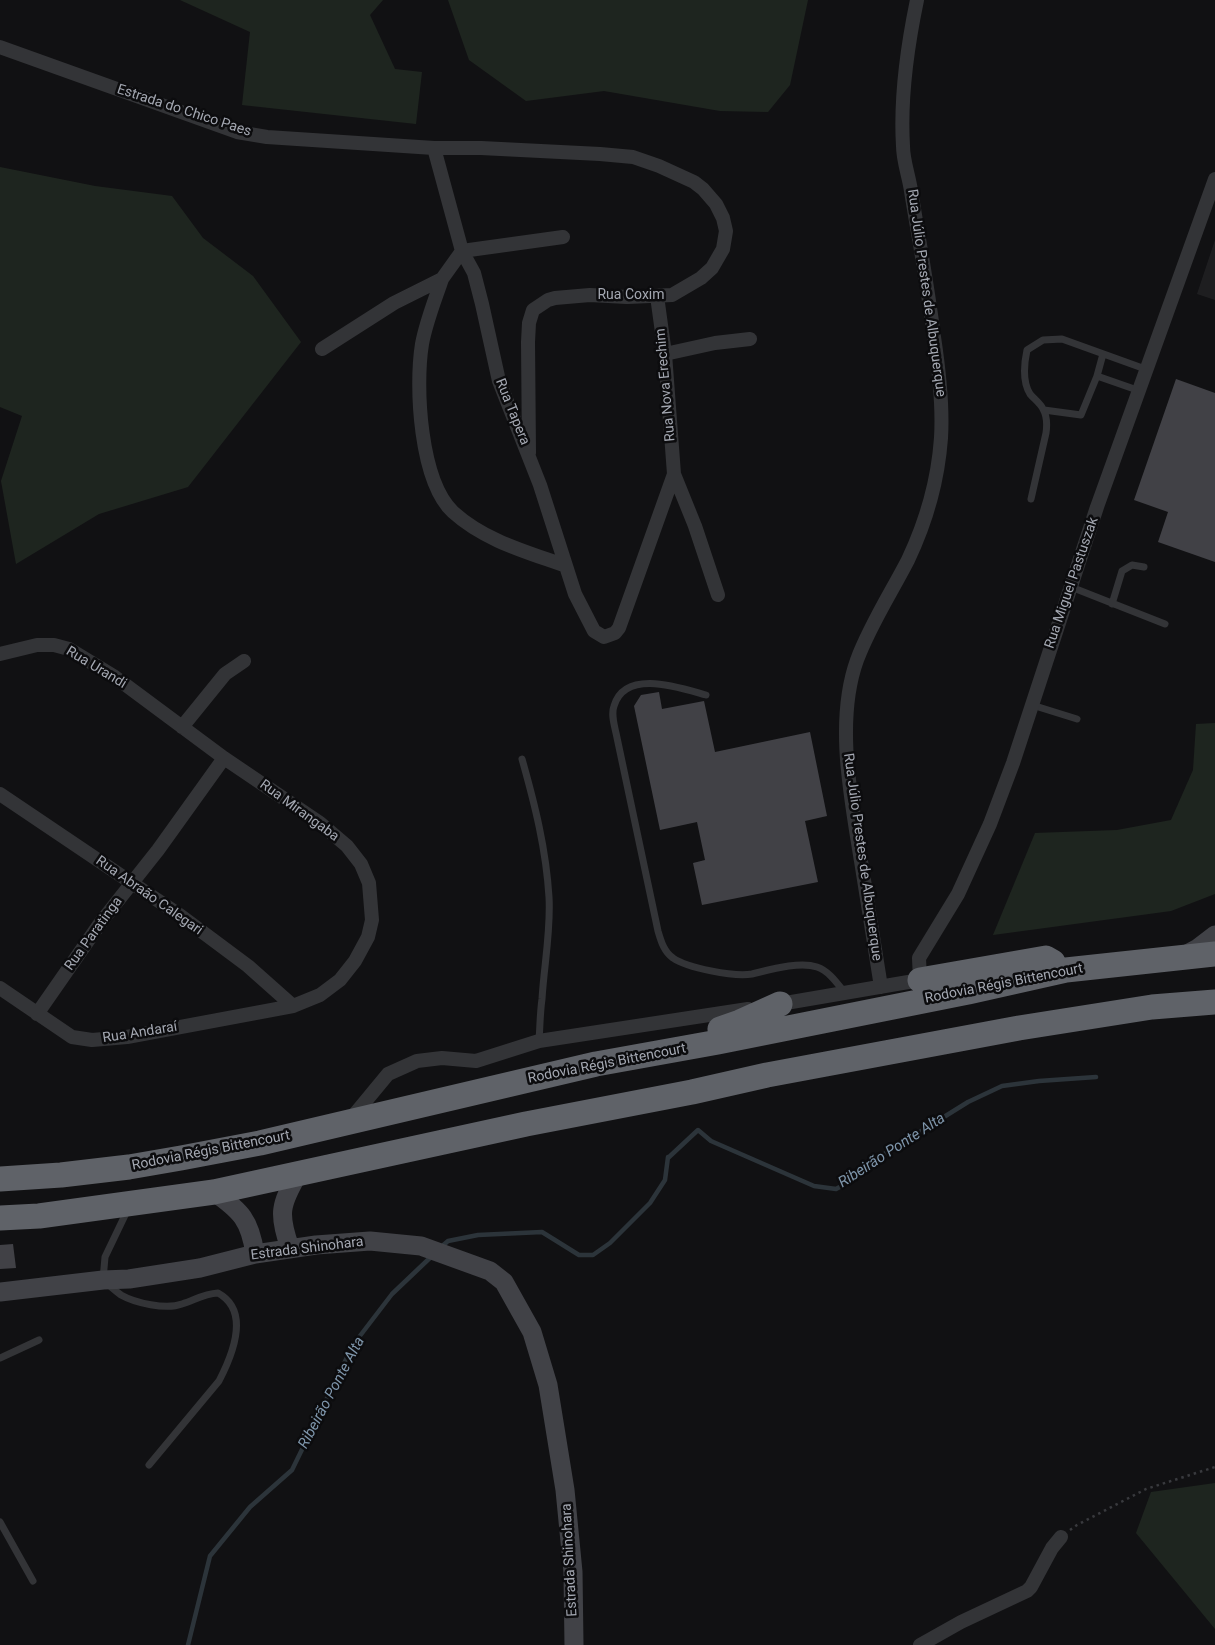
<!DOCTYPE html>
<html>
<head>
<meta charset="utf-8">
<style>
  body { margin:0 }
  canvas { display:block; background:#111113 }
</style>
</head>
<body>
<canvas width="1215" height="1645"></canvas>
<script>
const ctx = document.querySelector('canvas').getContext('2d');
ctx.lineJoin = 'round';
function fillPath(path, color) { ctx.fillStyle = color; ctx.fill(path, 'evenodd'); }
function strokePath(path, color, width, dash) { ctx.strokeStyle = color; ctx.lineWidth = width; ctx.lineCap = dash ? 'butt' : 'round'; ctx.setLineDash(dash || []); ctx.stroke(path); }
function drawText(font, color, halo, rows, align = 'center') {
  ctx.font = font + ' Roboto,sans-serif'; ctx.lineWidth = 5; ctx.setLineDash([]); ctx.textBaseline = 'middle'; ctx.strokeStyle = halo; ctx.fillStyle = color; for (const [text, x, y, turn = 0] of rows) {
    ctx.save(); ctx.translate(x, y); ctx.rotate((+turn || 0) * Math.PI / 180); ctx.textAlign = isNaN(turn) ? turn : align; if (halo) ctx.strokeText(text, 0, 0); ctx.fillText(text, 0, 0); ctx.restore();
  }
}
fillPath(new Path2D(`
  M1215 240V300L1197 294Z`), '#1e1e20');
fillPath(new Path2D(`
  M180 0H383L370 15 395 69 422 72 416 124 242 105 250 32Z
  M448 0H808L790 85 768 112 720 111 604 91 526 101 469 60Z
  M0 167 95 186 172 196 203 238 253 276 301 342 188 487 99 514 16 564 1 481 22 416 0 407Z
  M1215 723V894L1171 911 993 935 1035 833 1117 830 1171 820 1193 770 1196 724Z
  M1215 1483V1629L1136 1533 1151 1492Z`), '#1e251f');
strokePath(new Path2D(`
  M440 1248 448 1241 478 1235 542 1232 579 1255H593L610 1243 650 1203 665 1180 668 1157V1158L698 1130 711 1141 814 1186 836 1189 851 1181 878 1158 968 1102 1002 1086 1039 1081 1096 1077
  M188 1645 210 1556 250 1507 292 1470 353 1345 392 1294 433 1255`), '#2c343a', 4.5);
fillPath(new Path2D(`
  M1176 379 1215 393V562L1158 542 1168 512 1134 500Z
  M659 692 662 709 704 701 715 752 810 732 827 816 805 821 818 882 702 905 693 863 705 860 697 822 660 830 634 706 641 695Z
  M13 1244 16 1268 0 1269V1245Z`), '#414146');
strokePath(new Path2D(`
  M1070 1530 1077 1525 1146 1489 1215 1467`), '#393a3e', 2.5, [2.5, 4]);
strokePath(new Path2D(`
  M1103 354 1097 376 1140 391
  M1044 410 1081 415 1097 376
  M1031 499 1046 433C1047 426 1047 416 1043 409 1040 403 1034 399 1030 394 1022 381 1024 364 1027 350L1043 340 1062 339 1148 370
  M1071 587 1165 624
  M1112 604 1122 571 1132 565 1144 567
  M706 695C681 688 625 668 614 706 611 714 614 724 616 733L658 931C661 941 664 952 673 958 687 968 734 977 752 974 769 970 799 961 817 967 829 971 837 983 845 993
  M1032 705 1077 719
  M522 759C535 805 546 849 549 897 551 931 544 965 542 999 540 1013 540 1027 539 1041
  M128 1209 105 1257 103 1280C109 1285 115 1291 121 1295 135 1303 166 1310 182 1304 195 1300 203 1294 218 1293 251 1311 232 1356 219 1381L149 1465
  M0 1358 39 1340
  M0 1522 33 1581`), '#333437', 7);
strokePath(new Path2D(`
  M0 47 237 132 267 137 434 148H481L600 154 633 157 659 166 694 182 703 189 716 204 723 218 726 231 723 249 712 268 701 278 672 295 627 297 590 295 555 298 548 300 533 310 529 323 528 342 529 453
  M434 148 462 251 474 273 482 304 499 381 540 485 575 594 594 631 604 637 615 633 619 628 674 474 665 354 657 296
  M442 279C435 300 426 322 422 344 415 387 420 481 453 512 485 541 527 552 566 566
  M322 349 394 303 442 279 462 251 563 237
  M665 354 715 343 750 339
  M674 474 695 526 718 595
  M0 654 37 645H54L69 649 115 677 224 758 320 823 347 846 361 864 369 883 372 920 368 937 355 961 340 980 320 995 293 1006 127 1037 92 1040 72 1037 0 988
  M182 727 225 674 244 661
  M0 794 181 916 248 966 293 1006
  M881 987C874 945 868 903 861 861 851 798 835 721 857 660 870 625 891 593 908 560 926 522 938 480 941 438 943 405 939 370 934 337 928 288 919 240 911 191 909 176 903 161 903 146 900 97 907 48 917 0
  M774 1005 920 980 919 958 958 894 990 824 1013 763 1097 507 1215 179
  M37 1014 101 922 158 850 224 758
  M350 1120 388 1074 417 1061 442 1058 476 1061 539 1041 748 1009
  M920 1645 961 1622 1027 1591 1031 1587 1052 1548 1061 1537`), '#333437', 14);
strokePath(new Path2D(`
  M1185 955 1198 948 1215 935
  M214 1192C241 1211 250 1220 255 1254
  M290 1248C278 1214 280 1205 298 1174
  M0 1292 103 1280 129 1279 200 1268 255 1254 316 1245 370 1241 421 1246 490 1271 504 1282 532 1332 548 1385 565 1490 573 1572 574 1645`), '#414247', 19);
strokePath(new Path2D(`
  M920 980 1046 958 1053 962
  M720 1029 740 1022 780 1004
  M0 1179 61 1175 129 1167 181 1158 260 1143 596 1064 718 1042 968 992 1066 970 1215 954
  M0 1218 39 1216 214 1192 526 1124 692 1092 767 1075 1019 1028 1152 1007 1215 1002`), '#5f6268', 25);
drawText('14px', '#a4a8b2', '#0c0c0e', [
  ["Estrada do Chico Paes",184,111,18],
  ["Rua Júlio Prestes de Albuquerque",926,293,82],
  ["Rua Coxim",631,295],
  ["Rua Nova Erechim",666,385,-95],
  ["Rua Tapera",512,412,68],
  ["Rua Miguel Pastuszak",1072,583,-71],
  ["Rua Urandi",96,668,31],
  ["Rua Mirangaba",299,811,36],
  ["Rua Júlio Prestes de Albuquerque",862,857,82],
  ["Rua Abraão Calegari",149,896,35],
  ["Rua Paratinga",94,934,-54],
  ["Rodovia Régis Bittencourt",1004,984,-11],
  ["Rua Andaraí",140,1033,-9],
  ["Rodovia Régis Bittencourt",607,1064,-11],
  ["Rodovia Régis Bittencourt",211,1151,-11],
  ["Estrada Shinohara",307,1249,-7],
  ["Estrada Shinohara",570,1560,-93]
]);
drawText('italic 15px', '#7e95aa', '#0c0c0e', [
  ["Ribeirão Ponte Alta",892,1151,-33],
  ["Ribeirão Ponte Alta",332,1393,-62]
]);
</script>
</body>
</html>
